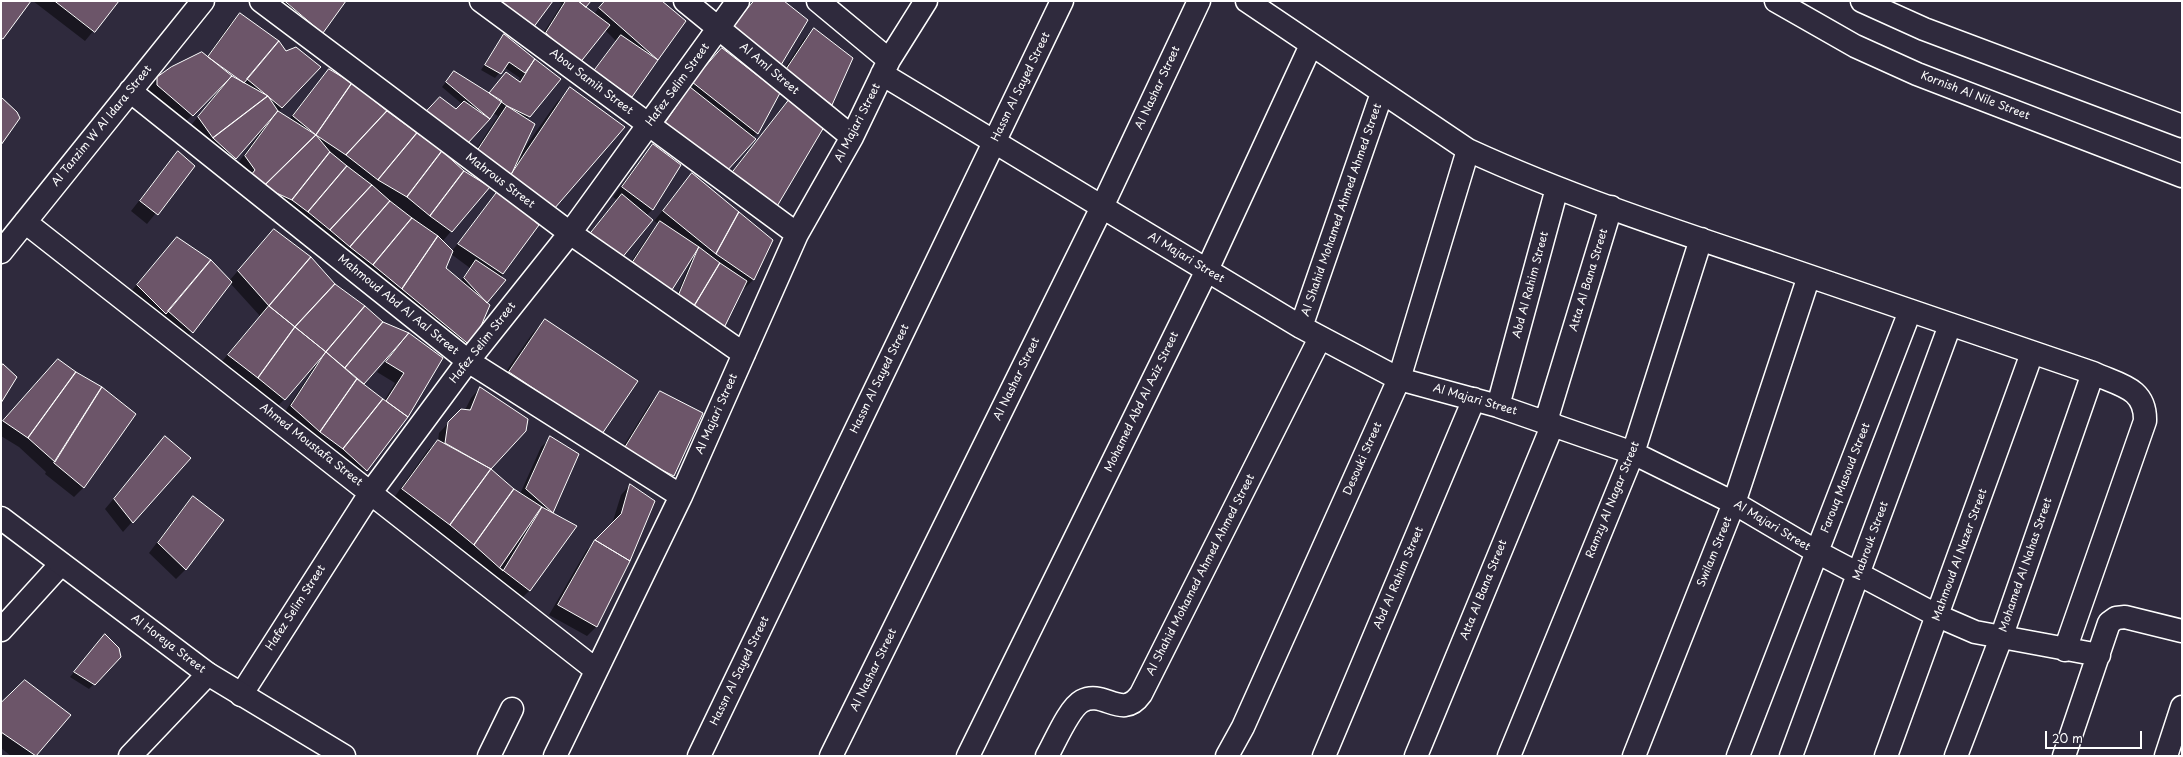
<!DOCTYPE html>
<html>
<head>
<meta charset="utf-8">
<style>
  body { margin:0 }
  #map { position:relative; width:2183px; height:757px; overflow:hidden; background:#2f2a3d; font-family:"Playpen Sans",sans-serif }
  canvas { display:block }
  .frame { position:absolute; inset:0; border:2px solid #fff; pointer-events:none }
  .scale { position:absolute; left:2045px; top:731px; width:97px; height:18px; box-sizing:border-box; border:2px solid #fff; border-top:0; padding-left:5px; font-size:12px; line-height:14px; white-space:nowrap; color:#fff; -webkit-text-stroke:3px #2f2a3d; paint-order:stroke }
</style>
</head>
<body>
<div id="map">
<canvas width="2183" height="757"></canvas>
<div class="frame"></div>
<div class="scale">20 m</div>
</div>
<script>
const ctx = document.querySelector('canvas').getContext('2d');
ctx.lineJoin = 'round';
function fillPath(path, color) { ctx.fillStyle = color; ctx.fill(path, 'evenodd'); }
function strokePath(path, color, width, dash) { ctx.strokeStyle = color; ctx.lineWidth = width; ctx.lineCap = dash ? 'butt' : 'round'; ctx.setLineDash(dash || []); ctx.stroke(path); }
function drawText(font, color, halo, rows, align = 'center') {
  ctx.font = font + ' "Playpen Sans",sans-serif'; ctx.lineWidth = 3; ctx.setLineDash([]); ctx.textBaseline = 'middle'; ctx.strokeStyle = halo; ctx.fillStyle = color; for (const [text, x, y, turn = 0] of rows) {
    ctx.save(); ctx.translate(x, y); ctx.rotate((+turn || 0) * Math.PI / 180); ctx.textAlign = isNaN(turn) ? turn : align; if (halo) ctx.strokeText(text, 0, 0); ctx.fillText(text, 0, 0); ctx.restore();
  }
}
fillPath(new Path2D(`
  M33 1H118L85 41Z
  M255 1H344L322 32 308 46Z
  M558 1H589L584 7 594 14 604 1H660L685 21 631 97 622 106 586 81 616 41 605 30 569 73 537 43 562 4Z
  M753 1H782L724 38Z
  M240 14 286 52 320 67 278 112 289 119 329 71 351 84 442 152 464 172 488 188 442 242 452 251 498 193 503 274 485 303 488 305 462 356 236 166 263 128 226 167 189 128 221 87 182 125 148 95V87L158 78 207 57 230 24ZM217 62 244 83 232 77 216 63ZM451 254 470 268 460 282 444 269Z
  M814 29 831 104 822 114 777 80 804 39Z
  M504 35 535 60 529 116 526 120 518 157 557 102 571 89 624 128 501 185 469 160 498 116 493 113 466 144 456 110 462 104 442 87 454 72 488 94 497 83 518 82 520 78 504 67 495 78 481 70Z
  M722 49 757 133 753 137 655 135 685 93 683 92Z
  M789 101 766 217 723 183Z
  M653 145 680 165 652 210 646 216 581 244 617 200 613 197 644 155Z
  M178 152 194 166 147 224 131 211Z
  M692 175 771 241 753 280 744 289 674 302 692 258 669 292 624 272 651 232 659 224 654 221Z
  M274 230 334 284 383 323 408 334 442 358 407 417 357 480 282 416 314 368 275 409 219 365 260 316 230 283 183 342 128 295 168 248 229 281ZM391 352 392 353 377 372 395 383 384 401 363 384Z
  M545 320 601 434 496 386 532 334Z
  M58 360 134 414 83 488 74 497 45 474 46 472 19 447 1 436V423Z
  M480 388 525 430 489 469 520 494 541 447 551 438 577 454 551 513 530 590 520 600 393 499 428 450 438 441 439 433 461 410H465L471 398Z
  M660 393 702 413 673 476 664 485 614 461 651 402Z
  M165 437 189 458 123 532 105 509Z
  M630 485 629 561 596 627 587 636 549 615 586 551 612 524 621 495Z
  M193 497 186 569 176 579 149 553 184 507Z
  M101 640 120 656 89 689 70 677Z
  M1 705 69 715 35 756H11L1 748Z`), '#0007');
const building = new Path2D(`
  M1 1H31L3 39 1 38Z
  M55 1H119L95 32Z
  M285 1H346L323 33Z
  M498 1H553L533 28Z
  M566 1H578L610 25 579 64 546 33Z
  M579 1H591L586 7Z
  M605 1H662L686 21 658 60 599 8Z
  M754 1H784L808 20 781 65 732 28Z
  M240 13 279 41 244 83 208 57Z
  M814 28 853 58 832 105 786 70Z
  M504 34 535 59 525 73 509 62 501 74 485 65Z
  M621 35 658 60 632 97 594 71Z
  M279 41 286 51 296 47 321 67 282 108 247 79Z
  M722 48 780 93 758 134 692 82Z
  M202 52 232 76 193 116 157 85V77L171 67Z
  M535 59 561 79 530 117 507 106 489 93 506 72 520 82Z
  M329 69 352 83 316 135 293 116Z
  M454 71 502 101 490 119 446 82Z
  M232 76 268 96 213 138 198 117Z
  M352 83 387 111 346 155 316 135Z
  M570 87 625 127 554 209 511 175Z
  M690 87 756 139 725 173 664 125Z
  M268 96 278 111 236 159 213 138Z
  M1 97 17 112 20 118 1 145Z
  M440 97 456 109 464 101 490 119 467 144 425 113Z
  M789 100 824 127 776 208 732 173Z
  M507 106 535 124 511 175 478 150Z
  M278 111 316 135 263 187 251 175 255 170 245 156Z
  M387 111 417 133 378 180 346 155Z
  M417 133 442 151 407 197 378 180Z
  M316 135 330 152 292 200 263 187Z
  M653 144 681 165 653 210 622 187Z
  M178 151 195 166 158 215 140 201Z
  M442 151 464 171 430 216 407 197Z
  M330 152 347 166 308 212 292 200Z
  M347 166 372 185 330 230 308 212Z
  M464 171 490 187 452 232 430 216Z
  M692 173 739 212 716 254 663 211Z
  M372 185 390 201 350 247 330 230Z
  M498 191 539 225 503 274 458 244Z
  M622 194 653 220 621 259 590 234Z
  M390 201 412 218 373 265 350 247Z
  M739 212 773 240 754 280 716 254Z
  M412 218 438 236 402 289 373 265Z
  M660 221 699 247 670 293 633 262Z
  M274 229 311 257 269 306 238 271Z
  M438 236 453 251 446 268 490 305 472 347 402 289Z
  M177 237 211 260 166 314 137 285Z
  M699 247 720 263 693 308 678 297Z
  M311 257 335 284 295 327 269 306Z
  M211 260 232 282 193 333 168 311Z
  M476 260 506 280 487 303 464 278Z
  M720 263 747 281 722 332 693 308Z
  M335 284 365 306 326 352 295 327Z
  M269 306 295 327 258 378 228 355Z
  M365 306 383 322 345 368 326 352Z
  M545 319 638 381 602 434 509 372Z
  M383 322 409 333 364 384 345 368Z
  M295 327 326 352 285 400 258 378Z
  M409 333 443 358 408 417 386 401 404 373 386 362Z
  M326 352 357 379 320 432 291 406Z
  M58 359 76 372 28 438 3 421Z
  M3 364 17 377 1 403V367Z
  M76 372 102 387 55 462 28 438Z
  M357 379 383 399 343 449 320 432Z
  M102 387 136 414 84 488 54 463Z
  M480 387 528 419 526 431 491 469 445 443 448 422 461 409 470 410Z
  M660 391 703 413 674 476 623 451Z
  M383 399 408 417 367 471 343 449Z
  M165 436 191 458 133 523 114 499Z
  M550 436 579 454 553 513 526 489Z
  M438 440 491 469 450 525 402 489Z
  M491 469 514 489 474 545 450 525Z
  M630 484 655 501 630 561 595 540 621 514Z
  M514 489 542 507 503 571 474 545Z
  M193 496 224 520 186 570 158 543Z
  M542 507 577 526 530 591 500 568Z
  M595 540 630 561 597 627 558 605Z
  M105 634 119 648 121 657 95 685 74 672Z
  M25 680 71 715 36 756 1 732V703Z`);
fillPath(building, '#6c5569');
strokePath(building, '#fff', 1);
const minor = new Path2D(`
  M261 1 570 233 744 354
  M481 1 797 234
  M685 1 852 137
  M818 1 889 60
  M1247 1 1468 150C1566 195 1669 229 1771 263 1878 299 1985 337 2093 373 2118 385 2146 387 2145 421L2065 650
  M882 74 1301 327 1399 379 1498 406 1633 453 1734 503 1817 552 1938 616 1975 632 2099 655
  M130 91 468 361 681 496
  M25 222 596 670
  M1 252 203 1
  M1301 327 1382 93
  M1498 406 1557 188
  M1546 421 1611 207
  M1 630 61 564
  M241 695 371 492 468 361 570 233 738 1
  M130 756 208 674
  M489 756 512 709
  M555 756 681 496 797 234 852 137 889 60 926 1
  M699 756 1062 1
  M831 756 1102 207 1199 1
  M968 756 1207 270 1311 45
  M1047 756C1055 742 1069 708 1082 701 1104 689 1122 721 1141 694L1320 338
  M1227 756 1243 727 1399 379 1468 150
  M1324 756 1474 399
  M1416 756 1553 424
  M1509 756 1633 453 1701 239
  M1634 756 1734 503 1809 276
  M1738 756 1910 311
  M1791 756 1950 325
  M1886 756 2032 353
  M1956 756 2001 638 2093 373
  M2064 756 2109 623 2116 618 2125 617 2182 631
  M2166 756 2182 707`);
const major = new Path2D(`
  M1776 1 1855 46 1917 74 2182 176
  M1862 1 1924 29 2182 126
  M1 518 208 674 344 756`);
strokePath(minor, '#fff', 25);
strokePath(major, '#fff', 25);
strokePath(minor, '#2f2a3d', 22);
strokePath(major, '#2f2a3d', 22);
drawText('11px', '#fff', '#2f2a3d', [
  ["Al Aml Street",769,69,40],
  ["Abou Samih Street",591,82,37],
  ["Hafez Selim Street",678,85,-54],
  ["Hassn Al Sayed Street",1021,87,-64],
  ["Al Nashar Street",1158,88,-65],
  ["Kornish Al Nile Street",1975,96,21],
  ["Al Majari Street",858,123,-63],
  ["Al Tanzim W Al Idara Street",102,126,-51],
  ["Mahrous Street",500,181,37],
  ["Al Shahid Mohamed Ahmed Ahmed Street",1342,210,-71],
  ["Al Majari Street",1186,258,31],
  ["Atta Al Bana Street",1589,280,-73],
  ["Abd Al Rahim Street",1531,285,-75],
  ["Mahmoud Abd Al Aal Street",398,305,39],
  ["Hafez Selim Street",483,343,-52],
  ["Hassn Al Sayed Street",880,379,-64],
  ["Al Nashar Street",1017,379,-64],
  ["Al Majari Street",1475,400,16],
  ["Mohamed Abd Al Aziz Street",1142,402,-64],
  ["Al Majari Street",717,414,-66],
  ["Ahmed Moustafa Street",311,445,38],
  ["Desouki Street",1363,459,-66],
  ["Farouq Masoud Street",1846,478,-69],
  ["Ramzy Al Nagar Street",1613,500,-68],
  ["Al Majari Street",1772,526,31],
  ["Mabrouk Street",1871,541,-70],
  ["Swilam Street",1715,552,-68],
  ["Mahmoud Al Nazer Street",1960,555,-70],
  ["Mohamed Al Nahas Street",2026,565,-71],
  ["Al Shahid Mohamed Ahmed Ahmed Street",1201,575,-63],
  ["Abd Al Rahim Street",1399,578,-67],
  ["Atta Al Bana Street",1484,590,-68],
  ["Hafez Selim Street",296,608,-57],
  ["Al Horeya Street",168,644,37],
  ["Al Nashar Street",874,670,-64],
  ["Hassn Al Sayed Street",740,671,-64]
]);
</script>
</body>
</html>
